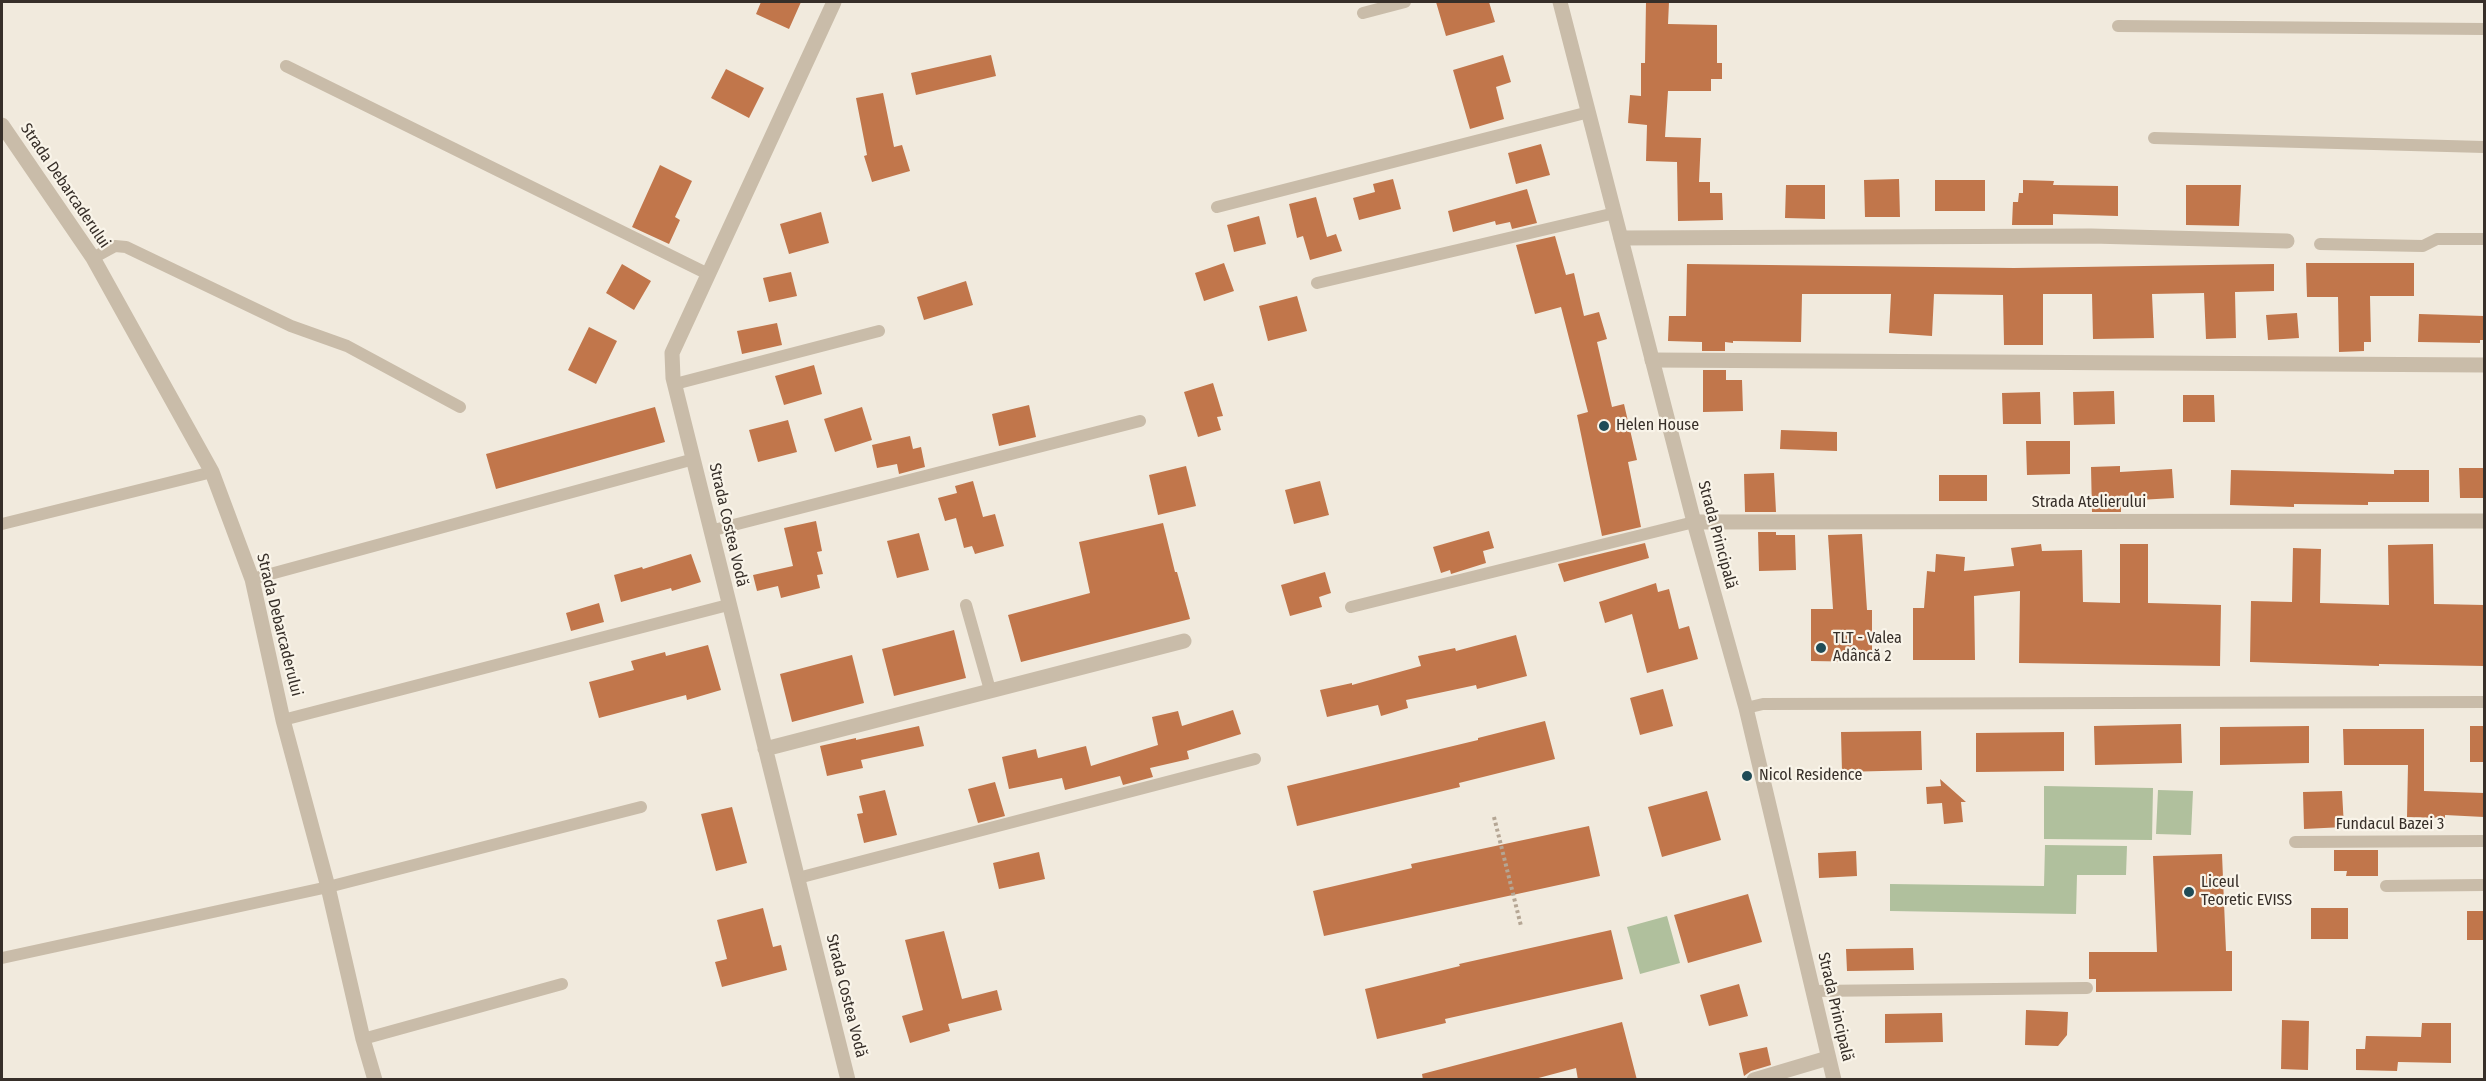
<!DOCTYPE html>
<html>
<head>
<meta charset="utf-8">
<style>
  body { margin:0 }
  #map { position:relative; width:2486px; height:1081px; overflow:hidden; background:#f1eadd; font-family:"Fira Sans Condensed",sans-serif }
  canvas { display:block }
  .frame { position:absolute; inset:0; border:3px solid #372f29; pointer-events:none }
</style>
</head>
<body>
<div id="map">
<canvas width="2486" height="1081"></canvas>
<div class="frame"></div>
</div>
<script>
const ctx = document.querySelector('canvas').getContext('2d');
ctx.lineJoin = 'round';
function fillPath(path, color) { ctx.fillStyle = color; ctx.fill(path, 'evenodd'); }
function strokePath(path, color, width, dash) { ctx.strokeStyle = color; ctx.lineWidth = width; ctx.lineCap = dash ? 'butt' : 'round'; ctx.setLineDash(dash || []); ctx.stroke(path); }
function drawText(font, color, halo, rows, align = 'center') {
  ctx.font = font + ' "Fira Sans Condensed",sans-serif'; ctx.lineWidth = 4.5; ctx.setLineDash([]); ctx.textBaseline = 'middle'; ctx.strokeStyle = halo; ctx.fillStyle = color; for (const [text, x, y, turn = 0] of rows) {
    ctx.save(); ctx.translate(x, y); ctx.rotate((+turn || 0) * Math.PI / 180); ctx.textAlign = isNaN(turn) ? turn : align; if (halo) ctx.strokeText(text, 0, 0); ctx.fillText(text, 0, 0); ctx.restore();
  }
}
fillPath(new Path2D(`
  M2044 786 2153 788 2152 840 2044 839Z
  M2158 790 2193 791 2191 835 2156 834Z
  M2045 845 2127 846 2126 875H2077L2076 914 1890 911V884L2044 886Z
  M1667 916 1680 963 1640 974 1627 927Z`), '#b0c09d');
fillPath(new Path2D(`
  M761 2H801L789 29 756 14Z
  M1436 2H1489L1495 22 1446 36Z
  M1646 2H1669L1668 24 1717 25V63H1722V79H1711V91H1668L1665 137 1701 138 1699 182H1710V193H1722L1723 220 1678 221 1677 162 1646 161 1647 125 1628 123 1630 95 1641 96V63H1645Z
  M991 55 996 76 916 95 911 73Z
  M1503 55 1511 82 1496 87 1504 119 1470 129 1453 70Z
  M726 69 764 88 749 118 711 98Z
  M883 93 894 147 902 145 910 171 872 182 864 156 867 155 856 98Z
  M1541 144 1550 175 1516 184 1508 153Z
  M660 165 692 181 675 217 680 220 669 244 632 227Z
  M1393 179 1401 209 1359 220 1353 198 1375 192 1373 184Z
  M1899 179 1900 217H1865L1864 180Z
  M1935 180H1985V211H1935Z
  M2023 180 2054 181 2053 185 2118 186V216L2053 214V225H2012L2013 202H2018L2019 193H2023Z
  M1786 185H1825V219L1785 218Z
  M2186 185H2241L2239 226 2186 225Z
  M1527 189 1537 223 1512 229 1510 222 1496 225 1495 221 1453 232 1448 211Z
  M1316 197 1327 237 1336 234 1342 251 1310 260 1303 236 1297 238 1289 204Z
  M821 212 829 243 789 254 780 224Z
  M1259 216 1266 244 1234 252 1227 225Z
  M1555 236 1566 275 1574 273 1584 316 1599 312 1607 339 1597 342 1612 407 1624 404 1637 460 1628 462 1641 527 1602 536 1577 415 1588 412 1561 307 1535 314 1516 245Z
  M1224 263 1234 291 1204 301 1195 273Z
  M2306 263H2414V296H2370L2371 342H2364V351L2339 352 2338 297H2307Z
  M622 264 651 281 634 310 606 293Z
  M1687 264 2014 268 2274 264V291L2235 292 2236 338 2206 339 2204 293 2152 294 2154 338 2093 339 2092 294H2043V345H2004L2003 295 1934 294 1932 336 1889 333 1891 294H1802L1801 342 1733 341V343L1725 342V351H1702V342L1668 341 1669 316H1686Z
  M791 272 797 296 769 302 763 278Z
  M966 281 973 305 924 320 917 297Z
  M1297 296 1307 331 1268 341 1259 306Z
  M2297 313 2299 338 2268 340 2266 315Z
  M2419 314 2484 316V340H2480V343L2418 342Z
  M777 323 782 345 742 354 737 331Z
  M589 327 617 341 596 384 568 370Z
  M814 365 822 394 784 405 775 376Z
  M1703 370H1726V380H1742L1743 411 1703 412Z
  M1213 383 1223 416 1217 417 1221 430 1198 437 1184 392Z
  M2114 391 2115 424 2074 425 2073 392Z
  M2040 392 2041 424H2003L2002 393Z
  M2183 395H2214L2215 422H2183Z
  M1029 405 1036 437 999 446 992 414Z
  M655 407 665 442 496 489 486 454Z
  M862 407 872 440 835 452 824 419Z
  M788 420 797 452 758 462 749 430Z
  M1781 430 1837 432V451L1780 449Z
  M910 436 913 449 921 447 925 467 899 474 897 464 877 468 872 445Z
  M2026 441H2070V474L2027 475Z
  M1186 466 1196 506 1158 515 1149 475Z
  M2120 466V472L2172 469 2174 498 2121 501V512H2092L2091 467Z
  M2459 468H2484V498H2460Z
  M2231 470 2394 474V470H2429V502H2368V505L2294 504V507L2230 505Z
  M1774 473 1776 512H1745L1744 474Z
  M1939 475H1987V501H1939Z
  M973 481 983 517 995 514 1004 546 975 554 972 546 964 548 956 518 945 521 938 498 957 493 955 486Z
  M1320 481 1329 515 1294 524 1285 490Z
  M816 521 822 551 817 552 823 574 817 575 820 588 781 598 778 586 757 591 753 575 793 566 784 528Z
  M1163 523 1175 572H1177L1190 619 1021 662 1008 615 1090 593 1079 542Z
  M1489 531 1494 548 1483 551 1486 563 1451 574 1450 570 1441 573 1433 547Z
  M1758 532H1776V535H1795L1796 570 1759 571Z
  M919 533 929 570 897 578 887 541Z
  M1862 534 1867 610H1872V662L1811 661V609H1833L1828 535Z
  M1645 543 1649 558 1564 582 1558 564Z
  M2041 544 2042 551 2082 550 2083 602 2120 603V544H2148V603L2221 605 2220 666 2019 663 2020 591 1974 596 1975 660H1913V608H1924L1927 571 1935 572 1936 554 1965 557 1964 571 2014 566 2011 548Z
  M2433 544 2434 604 2484 605V666L2379 664V666L2250 662 2251 601 2292 602 2293 548 2321 549 2320 603 2389 605 2388 545Z
  M691 554 701 582 672 591 671 588 621 602 614 575 642 567 643 569Z
  M1325 572 1331 593 1319 597 1322 607 1290 616 1281 585Z
  M1656 583 1658 592 1669 589 1679 629 1689 626 1698 659 1647 673 1632 614 1605 623 1599 602Z
  M599 603 604 622 571 631 566 613Z
  M954 630 966 678 894 696 882 649Z
  M1516 635 1527 676 1477 689 1476 685 1406 700 1408 708 1381 716 1378 705 1327 717 1320 690 1352 683V685L1421 666 1418 656 1455 648 1456 651Z
  M708 645 721 690 687 700 686 695 599 718 589 682 634 670 631 661 665 652 666 656Z
  M852 655 864 703 792 722 780 674Z
  M1663 689 1673 726 1640 735 1630 698Z
  M1233 710 1241 734 1187 751 1189 759 1150 768 1153 777 1123 785 1120 776 1065 790 1062 778 1009 789 1002 757 1036 749 1038 758 1086 746 1091 766 1158 745 1152 717 1178 711 1182 726Z
  M1545 721 1555 759 1459 783 1460 787 1297 826 1287 786 1478 740V738Z
  M2181 724 2182 763 2095 765 2094 726Z
  M919 726 924 746 861 760 863 768 827 776 820 746 856 738V740Z
  M2309 726V763L2220 765V727Z
  M2470 726H2484V762H2470Z
  M2343 729H2424V791L2484 793V817L2445 815V818L2407 817 2408 765H2344Z
  M1921 731 1922 770 1842 772 1841 732Z
  M2064 732V771L1976 772V733Z
  M1940 779 1966 802H1961L1963 822 1944 824 1942 803 1927 804 1926 787 1941 786Z
  M995 782 1005 816 978 823 968 789Z
  M885 790 897 835 864 843 857 814 863 813 859 796Z
  M1707 791 1721 840 1662 857 1648 807Z
  M2342 791 2344 827 2304 829 2303 792Z
  M732 807 747 863 716 871 701 814Z
  M1589 826 1600 876 1324 936 1313 891 1412 868 1411 864Z
  M2334 850H2378V876H2346L2347 871H2334Z
  M1856 851 1857 876 1819 878 1818 853Z
  M1039 852 1045 879 999 889 993 863Z
  M2222 854 2226 951H2232V991L2096 992V979H2089V952H2157L2153 856Z
  M1748 894 1762 942 1688 963 1674 915Z
  M763 908 773 947 781 945 787 970 722 987 715 962 727 959 717 920Z
  M2311 908H2348V939H2311Z
  M2467 911H2484V940H2467Z
  M1611 930 1623 979 1445 1019 1446 1023 1377 1039 1365 989 1460 966 1459 964Z
  M944 931 962 999 997 990 1002 1010 948 1024 950 1031 910 1043 902 1016 923 1010 905 940Z
  M1913 948 1914 970 1847 971 1846 949Z
  M1739 984 1748 1016 1709 1026 1700 995Z
  M2026 1010 2068 1012 2067 1035 2058 1046 2025 1045Z
  M1942 1013 1943 1042 1885 1043V1014Z
  M2282 1020 2309 1021 2308 1070 2281 1069Z
  M1622 1022 1637 1080H1578L1576 1068 1531 1080H1423L1422 1074Z
  M2422 1023H2451V1063L2398 1062 2397 1071 2356 1070V1049H2365L2366 1036 2421 1037Z
  M1767 1047 1771 1065 1751 1071 1744 1076 1739 1053Z`), '#c1764b');
strokePath(new Path2D(`
  M1494 817 1521 926`), '#b5a694', 4, [3, 3]);
strokePath(new Path2D(`
  M1363 13 1405 2
  M2118 26 2484 29
  M286 66 708 274
  M2154 138 2484 147
  M1217 207 1589 112
  M2320 244 2423 246 2437 239H2484
  M93 258 115 246 126 247 291 326 347 346 460 407
  M1317 283 1615 213
  M675 384 879 331
  M2 524 212 472
  M710 531 1140 421
  M252 579 694 459
  M966 605 990 690
  M1351 607 1694 522
  M1746 708 1763 704 2484 702
  M283 720 728 605
  M2295 842 2484 841
  M798 878 1255 759
  M2386 886 2484 885
  M2 958 328 887 641 807
  M1813 991 2087 988
  M363 1039 562 984`), '#c9bca9', 12);
strokePath(new Path2D(`
  M834 2 672 353 673 378 848 1080
  M2 125 93 258 212 472 252 579 283 720 328 887 363 1039 375 1080
  M1621 238 2091 236 2287 241
  M1652 360 2484 365
  M1694 522 2484 521
  M765 749 1184 641
  M1754 1080 1828 1058`), '#c9bca9', 15);
strokePath(new Path2D(`
  M1560 2 1694 522 1746 708 1834 1080`), '#c9bca9', 15);
for (const [x, y, r, color] of [
  [1604,426,6,"#204c57"],
  [1821,648,6,"#204c57"],
  [1747,776,6,"#204c57"],
  [2189,892,6,"#204c57"]
]) { const dot = new Path2D(); dot.arc(x, y, r, 0, 2 * Math.PI); ctx.fillStyle = color; ctx.fill(dot); strokePath(dot, '#f9f4e9', 2); }
drawText('16px', '#372f29', '#f9f4e9', [
  ["Strada Debarcaderului",65,186,56],
  ["Strada Atelierului",2089,503],
  ["Strada Costea Vodă",728,525,77],
  ["Strada Principală",1717,535,75],
  ["Strada Debarcaderului",279,625,76],
  ["Fundacul Bazei 3",2390,825],
  ["Strada Costea Vodă",846,996,76],
  ["Strada Principală",1835,1007,77]
]);
drawText('16px', '#372f29', '#f9f4e9', [
  ["Helen House",1616,426],
  ["TLT - Valea",1833,639],
  ["Adâncă 2",1833,657],
  ["Nicol Residence",1759,776],
  ["Liceul",2201,883],
  ["Teoretic EVISS",2201,901]
], 'left');
</script>
</body>
</html>
